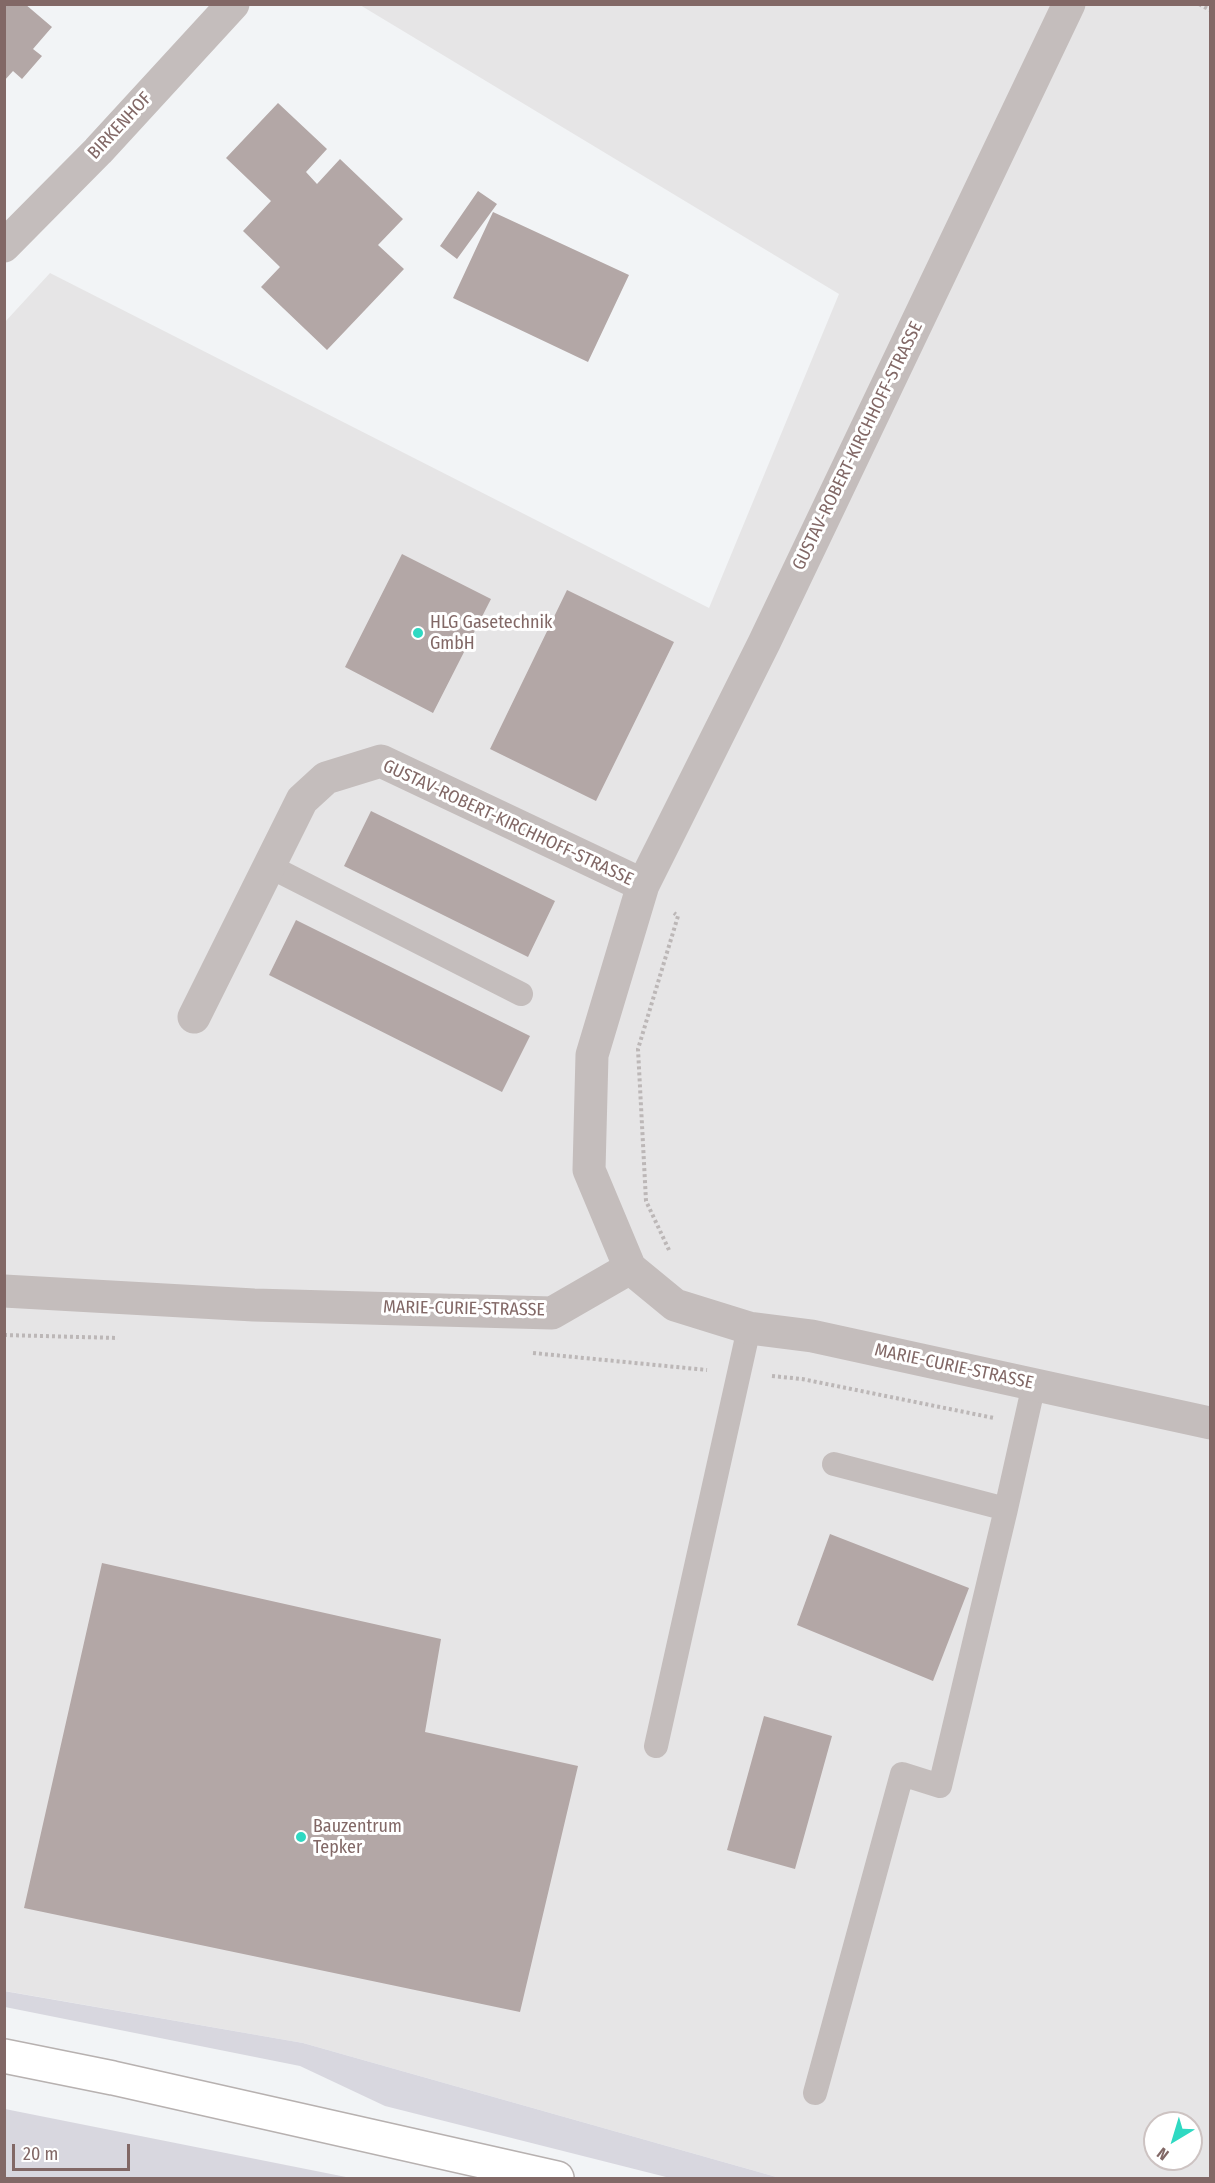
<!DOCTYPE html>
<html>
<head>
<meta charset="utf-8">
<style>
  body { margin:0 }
  #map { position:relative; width:1215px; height:2183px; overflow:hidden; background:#f2f4f6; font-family:"Fira Sans Condensed",sans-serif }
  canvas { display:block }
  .frame { position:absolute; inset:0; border:6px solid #826866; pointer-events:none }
  .north { position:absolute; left:1143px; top:2111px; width:60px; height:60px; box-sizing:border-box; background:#fff; border:2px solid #cdc3c2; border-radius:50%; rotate:218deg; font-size:16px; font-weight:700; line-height:24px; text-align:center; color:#826866 }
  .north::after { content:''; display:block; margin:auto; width:21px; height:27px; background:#2fd9c2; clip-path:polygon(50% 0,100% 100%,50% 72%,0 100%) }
  .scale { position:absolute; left:12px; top:2144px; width:118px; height:27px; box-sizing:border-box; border:3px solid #826866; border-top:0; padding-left:8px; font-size:18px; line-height:21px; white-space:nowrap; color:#826866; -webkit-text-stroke:4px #fff; paint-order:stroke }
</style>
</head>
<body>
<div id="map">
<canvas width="1215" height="2183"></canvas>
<div class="frame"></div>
<div class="north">N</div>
<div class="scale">20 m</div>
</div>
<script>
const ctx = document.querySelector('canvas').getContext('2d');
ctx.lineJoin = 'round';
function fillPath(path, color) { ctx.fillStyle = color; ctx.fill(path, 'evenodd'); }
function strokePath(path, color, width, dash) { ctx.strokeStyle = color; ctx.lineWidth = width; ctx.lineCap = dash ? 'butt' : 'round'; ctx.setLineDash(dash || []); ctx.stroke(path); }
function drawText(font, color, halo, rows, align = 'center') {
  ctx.font = font + ' "Fira Sans Condensed",sans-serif'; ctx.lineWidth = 6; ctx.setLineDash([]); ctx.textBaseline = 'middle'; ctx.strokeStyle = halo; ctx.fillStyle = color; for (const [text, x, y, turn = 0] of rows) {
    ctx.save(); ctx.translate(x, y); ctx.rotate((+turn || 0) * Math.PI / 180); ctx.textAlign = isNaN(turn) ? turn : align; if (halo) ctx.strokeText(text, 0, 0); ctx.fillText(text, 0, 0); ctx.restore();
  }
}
fillPath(new Path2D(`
  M360 5H1210V2178H780L303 2043 5 1991 4 323 50 273 709 608 839 294ZM1155 2123H1191V2159H1155Z`), '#e6e5e6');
fillPath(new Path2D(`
  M4 1991 303 2043 780 2178H670L385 2106 300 2066 5 2007Z
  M5 2109 336 2175 351 2178H5Z`), '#d8d7df');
fillPath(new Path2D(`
  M4 4H25L52 27 33 49 42 56 22 79 13 71 4 81Z
  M278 103 327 149 306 172 317 184 340 159 403 219 378 245 404 269 327 350 261 287 280 267 243 231 271 201 226 158Z
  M478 191 497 204 457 259 440 246Z
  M493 212 629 275 588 362 453 298Z
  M402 554 491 599 433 713 345 667Z
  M567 590 674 642 596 801 490 749Z
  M371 811 555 901 528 957 344 866Z
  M296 920 530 1036 502 1092 269 975Z
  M830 1534 969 1588 933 1681 797 1625Z
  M102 1563 441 1639 425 1732 578 1766 520 2012 24 1908Z
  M764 1716 832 1736 795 1869 727 1850Z`), '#b3a7a6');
const highway = new Path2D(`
  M4 2056 113 2078 557 2178`);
strokePath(highway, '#b7b1b0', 36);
strokePath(new Path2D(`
  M1199 4 1210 10
  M669 1250 646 1201 638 1049 678 916 674 913
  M4 1335 118 1338
  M533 1353 707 1370
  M772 1376 802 1379 994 1418`), '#bcb7b7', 4, [3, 3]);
strokePath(new Path2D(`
  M267 865 521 994
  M834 1464 1006 1509 1034 1384
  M656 1746 749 1328
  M815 2093 902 1774 940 1786 1006 1509`), '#c4bdbc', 24);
strokePath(new Path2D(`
  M1069 4 764 643 643 885 592 1055 589 1170 630 1268 675 1305 749 1328 812 1336 1210 1423
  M4 246 98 151 233 4
  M194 1017 302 800 326 778 381 761 643 885
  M4 1291 254 1305 552 1313 630 1268`), '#c4bdbc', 33);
strokePath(highway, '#fff', 33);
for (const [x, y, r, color] of [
  [418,633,6,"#2fd9c2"],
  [301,1837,6,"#2fd9c2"]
]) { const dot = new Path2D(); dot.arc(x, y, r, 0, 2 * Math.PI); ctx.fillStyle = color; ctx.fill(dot); strokePath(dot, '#fff', 2); }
drawText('18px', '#826866', '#fff', [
  ["BIRKENHOF",120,126,-47],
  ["GUSTAV-ROBERT-KIRCHHOFF-STRASSE",858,446,-64],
  ["GUSTAV-ROBERT-KIRCHHOFF-STRASSE",508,823,25],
  ["MARIE-CURIE-STRASSE",464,1309,1],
  ["MARIE-CURIE-STRASSE",954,1367,12]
]);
drawText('18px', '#826866', '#fff', [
  ["HLG Gasetechnik",430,623],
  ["GmbH",430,644],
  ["Bauzentrum",313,1827],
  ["Tepker",313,1848]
], 'left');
</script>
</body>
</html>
